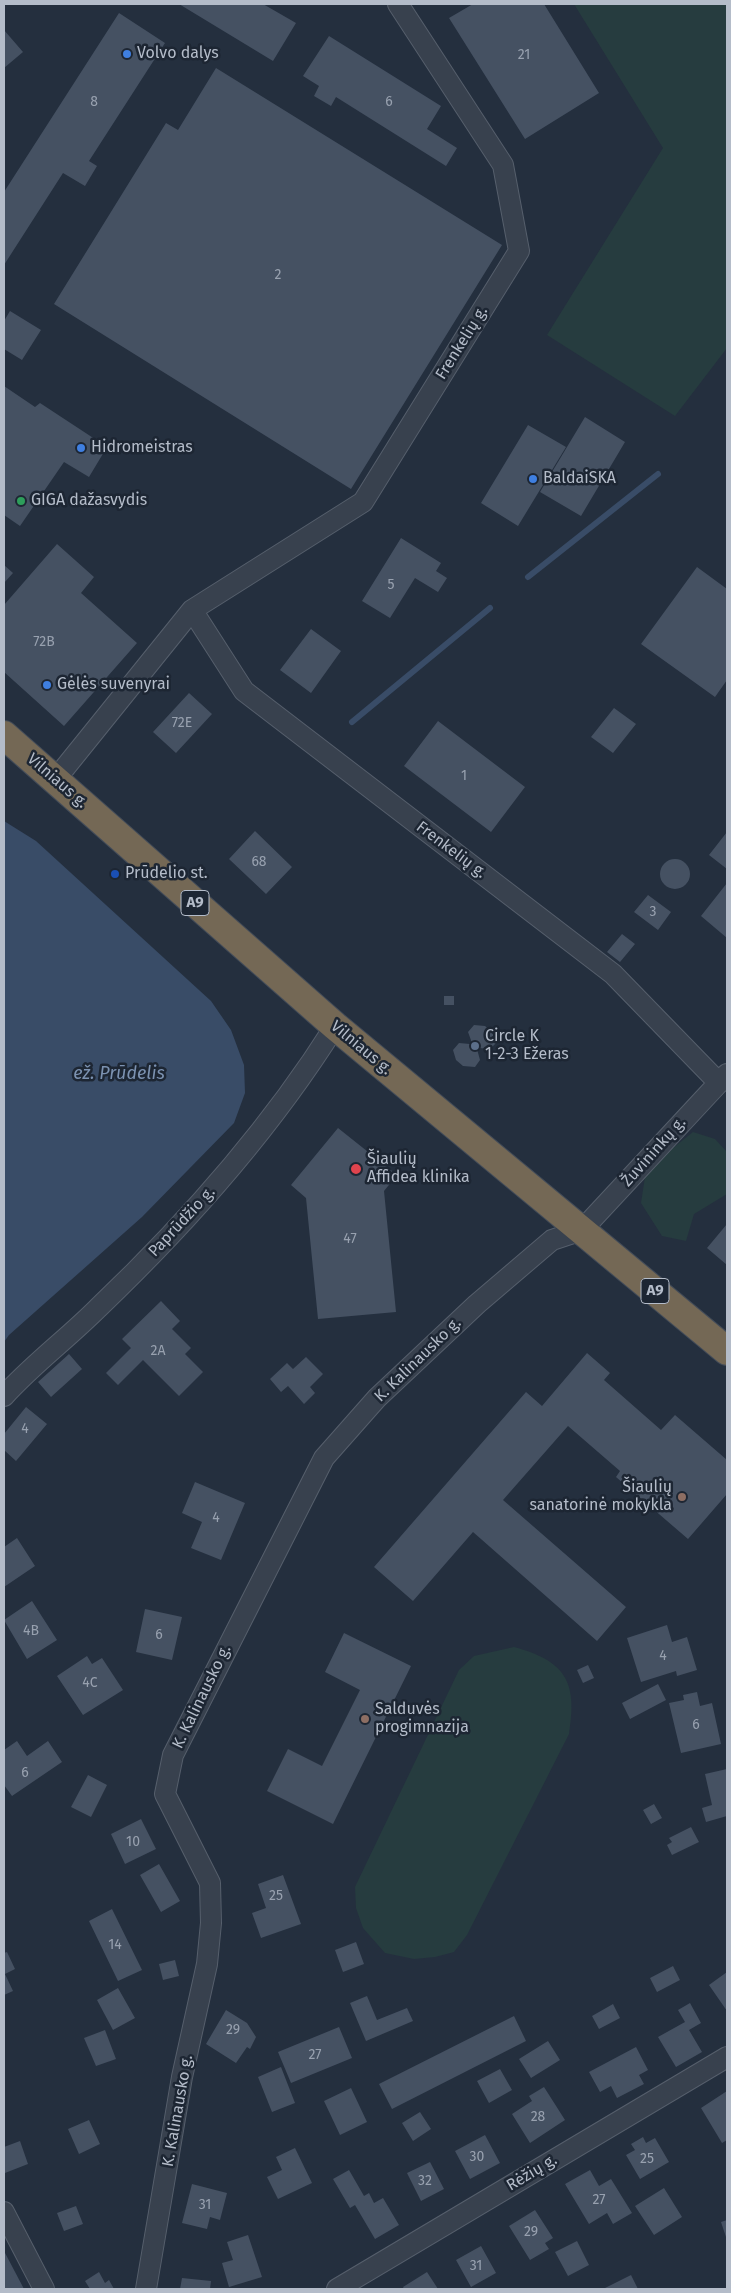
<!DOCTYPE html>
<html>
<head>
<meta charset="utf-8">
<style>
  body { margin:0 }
  #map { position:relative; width:731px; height:2293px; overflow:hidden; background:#242f3e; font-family:"Fira Sans",sans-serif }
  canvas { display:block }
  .frame { position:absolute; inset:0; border:5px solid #b4bcc9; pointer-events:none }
</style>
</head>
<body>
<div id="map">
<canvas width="731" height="2293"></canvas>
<div class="frame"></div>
</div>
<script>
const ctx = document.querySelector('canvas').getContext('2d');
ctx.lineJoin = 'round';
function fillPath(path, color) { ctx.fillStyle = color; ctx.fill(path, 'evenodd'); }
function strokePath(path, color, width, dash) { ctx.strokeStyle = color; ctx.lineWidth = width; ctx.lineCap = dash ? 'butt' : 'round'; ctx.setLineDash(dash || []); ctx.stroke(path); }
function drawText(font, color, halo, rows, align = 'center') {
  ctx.font = font + ' "Fira Sans",sans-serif'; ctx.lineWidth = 5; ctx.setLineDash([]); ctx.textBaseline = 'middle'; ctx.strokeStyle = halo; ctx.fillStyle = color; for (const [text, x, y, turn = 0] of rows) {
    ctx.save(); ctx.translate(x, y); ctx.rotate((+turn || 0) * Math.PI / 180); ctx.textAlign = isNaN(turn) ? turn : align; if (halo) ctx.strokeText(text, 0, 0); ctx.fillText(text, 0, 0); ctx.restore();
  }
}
fillPath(new Path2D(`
  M574 4H727V348L675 416 547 335 663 148Z
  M693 1132 715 1139 727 1152V1194L694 1214 686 1241 662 1236 641 1203 645 1177 673 1148Z
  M514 1647C565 1661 578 1681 569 1734L467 1935 454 1952 435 1957 414 1959 385 1953 363 1928 356 1908 355 1887 459 1670 474 1656Z`), '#263c3f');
fillPath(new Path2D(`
  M4 821 36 841 211 1001 231 1030 244 1065 245 1093 234 1123 142 1217 9 1335 4 1342Z`), '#394c67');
strokePath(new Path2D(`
  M528 577 658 474
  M352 722 490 608`), '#394c67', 6);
fillPath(new Path2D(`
  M179 4H263L296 23 273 61Z
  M473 4H544L599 93 525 139 449 18Z
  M119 13 165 43 89 161 97 166 85 186 63 173 4 265V192Z
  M4 30 23 52 4 68Z
  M329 36 441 106 427 129 457 148 446 166 336 97 331 106 314 96 319 86 303 76Z
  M216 68 502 245 351 489 54 304 166 123 178 130Z
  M10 311 41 330 22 360 4 349V321Z
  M4 386 35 407 40 403 107 447 89 477 64 462 20 526 4 515Z
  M585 417 625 442 581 516 540 492Z
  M528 425 566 447 518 526 481 503Z
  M401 538 441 563 436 571 447 578 438 592 415 578 390 618 362 601Z
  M57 544 94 577 81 593 137 643 64 726 4 672V605Z
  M4 565 13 573 4 583Z
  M697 567 727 589V680L715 697 641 644Z
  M311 629 341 651 311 693 280 670Z
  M189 693 212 714 176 753 153 732Z
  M614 708 636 724 613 753 591 737Z
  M438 721 525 787 491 832 404 766Z
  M255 831 292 867 266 894 229 859Z
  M727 832V869L709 855Z
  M660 874a15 15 0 1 1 30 0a15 15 0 1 1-30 0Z
  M727 883V938L701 916Z
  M648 895 671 912 658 930 634 912Z
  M622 934 635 944 620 962 607 952Z
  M444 996H454V1005H444Z
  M474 1025 485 1026 492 1032 496 1043 490 1049 479 1048 472 1043 468 1032Z
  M459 1043 470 1044 477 1049 480 1060 475 1067 463 1066 456 1060 453 1050Z
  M338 1128 397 1175 384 1191 396 1312 318 1319 306 1198 291 1185Z
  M727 1224V1265L707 1248Z
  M161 1301 180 1321 172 1329 191 1348 185 1354 203 1372 179 1396 143 1360 118 1385 106 1373 131 1348 122 1339Z
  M587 1353 610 1373 604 1380 661 1430 675 1415 727 1460V1494L688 1539 616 1477 620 1471 568 1426 503 1500 626 1607 597 1641 473 1532 413 1601 374 1567 526 1392 542 1406Z
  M69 1354 82 1369 51 1397 38 1382Z
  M306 1357 323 1374 310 1387 315 1393 304 1404 288 1386 281 1392 270 1379 287 1363 293 1369Z
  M26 1407 47 1424 16 1461 4 1450V1434Z
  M195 1482 245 1503 221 1560 191 1548 202 1522 182 1513Z
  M17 1538 35 1566 4 1587V1547Z
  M32 1601 57 1640 27 1659 4 1620Z
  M145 1609 182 1617 172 1660 136 1652Z
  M667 1625 672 1642 687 1637 697 1670 677 1676 676 1671 641 1682 627 1638Z
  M344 1633 411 1666 333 1824 267 1791 288 1749 322 1766 360 1690 325 1672Z
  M87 1656 92 1664 102 1658 123 1690 83 1715 57 1676Z
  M588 1665 594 1678 583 1683 577 1670Z
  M658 1684 666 1700 630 1719 622 1703Z
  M697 1692 700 1706 712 1703 721 1744 681 1753 669 1703 684 1700 683 1695Z
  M17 1741 27 1756 48 1741 62 1762 12 1796 4 1785V1750Z
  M727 1769V1816L706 1822 702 1808 712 1805 705 1774Z
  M88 1775 107 1785 91 1817 71 1807Z
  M654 1804 662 1818 651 1824 643 1810Z
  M141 1819 156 1849 125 1864 111 1834Z
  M691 1827 699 1842 672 1855 667 1845 672 1842 669 1838Z
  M159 1864 180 1901 161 1912 140 1875Z
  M283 1875 301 1924 261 1938 252 1913 266 1908 258 1884Z
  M112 1909 142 1970 118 1981 89 1921Z
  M356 1942 364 1964 343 1972 335 1950Z
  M7 1952 15 1969 5 1974 13 1991 4 1995V1953Z
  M175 1960 179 1976 163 1980 159 1964Z
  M673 1966 680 1980 657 1992 650 1978Z
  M727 1972V2011L709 1985Z
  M118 1988 135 2018 113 2030 97 2000Z
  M367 1996 377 2020 407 2008 413 2021 366 2041 350 2003Z
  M690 2003 701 2023 689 2030 702 2052 676 2067 658 2037 685 2022 678 2010Z
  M613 2004 620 2018 599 2029 592 2016Z
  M226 2010 247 2023 256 2037 250 2049 247 2047 236 2063 206 2044Z
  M514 2016 526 2041 392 2109 379 2084Z
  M339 2027 352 2058 291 2083 278 2052Z
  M105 2030 116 2059 96 2066 84 2038Z
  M548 2041 560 2060 531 2078 519 2059Z
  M636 2047 648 2070 639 2075 644 2084 617 2098 611 2086 600 2092 589 2072Z
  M281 2067 295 2103 272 2112 258 2077Z
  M500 2069 512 2090 489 2103 477 2081Z
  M544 2087 565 2120 530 2143 512 2114 532 2101 529 2096Z
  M351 2088 367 2122 340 2135 324 2101Z
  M727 2091V2140L722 2143 701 2108Z
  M420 2112 431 2129 413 2141 402 2123Z
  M89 2120 100 2144 79 2154 68 2129Z
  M485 2135 500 2163 470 2179 455 2151Z
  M643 2137 646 2143 655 2138 669 2162 640 2179 626 2155 635 2150 631 2144Z
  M20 2141 28 2164 5 2173 4 2147Z
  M295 2148 312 2183 278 2199 267 2177 282 2170 276 2157Z
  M430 2162 444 2189 421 2201 407 2173Z
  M349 2170 364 2196 369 2193 374 2203 383 2198 399 2225 375 2239 355 2205 350 2208 333 2179Z
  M590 2170 599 2186 611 2179 632 2213 613 2224 607 2213 589 2224 565 2184Z
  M192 2184 227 2193 220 2220 210 2217 207 2229 182 2223Z
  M664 2188 682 2217 654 2235 635 2206Z
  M76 2206 83 2224 64 2231 57 2213Z
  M535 2210 553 2238 545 2243 549 2249 530 2260 509 2226Z
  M727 2220V2240L721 2222Z
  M248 2235 262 2277 229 2287 222 2263 233 2260 227 2242Z
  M577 2241 589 2265 568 2276 555 2252Z
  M481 2246 496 2273 471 2287 456 2260Z
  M4 2251 24 2289H4Z
  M99 2272 105 2283 109 2280 114 2289H90L85 2281Z
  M427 2272 438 2289H404L403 2287Z
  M631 2275 638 2289H603Z
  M182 2278 211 2281 210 2289H180Z`), '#455162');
const street = new Path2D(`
  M192 610 244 691 613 974 719 1083
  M55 780 192 610 363 502 519 251 503 165 398 4
  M4 1396C33 1364 67 1339 98 1308 187 1223 269 1131 335 1026
  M4 2212 44 2289
  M146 2289 182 2077 207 1964 211 1923 210 1883 165 1794 173 1755 324 1458 377 1398 477 1304 552 1240 582 1230 727 1074
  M337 2289 727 2057`);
const highway = new Path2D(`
  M4 735 335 1026 727 1351`);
strokePath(street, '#565f6c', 22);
strokePath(highway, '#434c59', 30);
strokePath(street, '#38414e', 20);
strokePath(highway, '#746855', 28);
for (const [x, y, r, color] of [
  [127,54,5,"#3f7fe0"],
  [81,448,5,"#3f7fe0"],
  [533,479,5,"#3f7fe0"],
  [21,501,5,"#2e9e5b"],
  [47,685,5,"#3f7fe0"],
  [115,874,5,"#1a4fb4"],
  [475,1046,5,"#5c6f8a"],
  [356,1169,6,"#e0444e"],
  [682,1497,5,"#8d6e63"],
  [365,1719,5,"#8d6e63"]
]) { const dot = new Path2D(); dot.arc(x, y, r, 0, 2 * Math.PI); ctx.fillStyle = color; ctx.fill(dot); strokePath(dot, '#1d2633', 2); }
drawText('14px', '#98a1af', null, [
  ["21",524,55],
  ["8",94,102],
  ["6",389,102],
  ["2",278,275],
  ["5",391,585],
  ["72B",44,642],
  ["72E",182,723],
  ["1",464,776],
  ["68",259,862],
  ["3",653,912],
  ["47",350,1239],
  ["2A",158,1351],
  ["4",25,1429],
  ["4",216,1518],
  ["4B",31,1631],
  ["6",159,1635],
  ["4",663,1656],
  ["4C",90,1683],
  ["6",696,1725],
  ["6",25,1773],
  ["10",133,1842],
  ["25",276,1896],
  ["14",115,1945],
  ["29",233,2030],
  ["27",315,2055],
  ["28",538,2117],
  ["30",477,2157],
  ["25",647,2159],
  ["32",425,2181],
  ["27",599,2200],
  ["31",205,2205],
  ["29",531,2232],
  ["31",476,2266]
]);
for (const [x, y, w] of [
  [195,903,28],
  [655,1291,28]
]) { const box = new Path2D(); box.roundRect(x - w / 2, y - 12.5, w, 25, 4); ctx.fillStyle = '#1d2633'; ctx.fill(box); strokePath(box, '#b4bcc9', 1); }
drawText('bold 15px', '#b4bcc9', null, [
  ["A9",195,903],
  ["A9",655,1291]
]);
drawText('16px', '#b4bcc9', '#1d2633', [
  ["Volvo dalys",137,54],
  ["Hidromeistras",91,448],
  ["BaldaiSKA",543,479],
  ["GIGA dažasvydis",31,501],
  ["Gėlės suvenyrai",57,685],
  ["Prūdelio st.",125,874],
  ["Circle K",485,1037],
  ["1-2-3 Ežeras",485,1055],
  ["Šiaulių",367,1160],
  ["Affidea klinika",367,1178],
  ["Šiaulių",672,1488,"right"],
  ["sanatorinė mokykla",672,1506,"right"],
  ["Salduvės",375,1710],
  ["progimnazija",375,1728]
], 'left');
drawText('16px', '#b4bcc9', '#1d2633', [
  ["Frenkelių g.",462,343,-58],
  ["Vilniaus g.",57,781,41],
  ["Frenkelių g.",451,850,37],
  ["Vilniaus g.",361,1048,40],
  ["Žuvininkų g.",654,1152,-48],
  ["Paprūdžio g.",182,1222,-47],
  ["K. Kalinausko g.",418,1360,-44],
  ["K. Kalinausko g.",202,1697,-64],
  ["K. Kalinausko g.",178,2111,-80],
  ["Rėžių g.",532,2173,-31]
]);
drawText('italic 18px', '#7c92b1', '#1d2633', [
  ["ež. Prūdelis",119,1074]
]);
</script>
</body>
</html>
